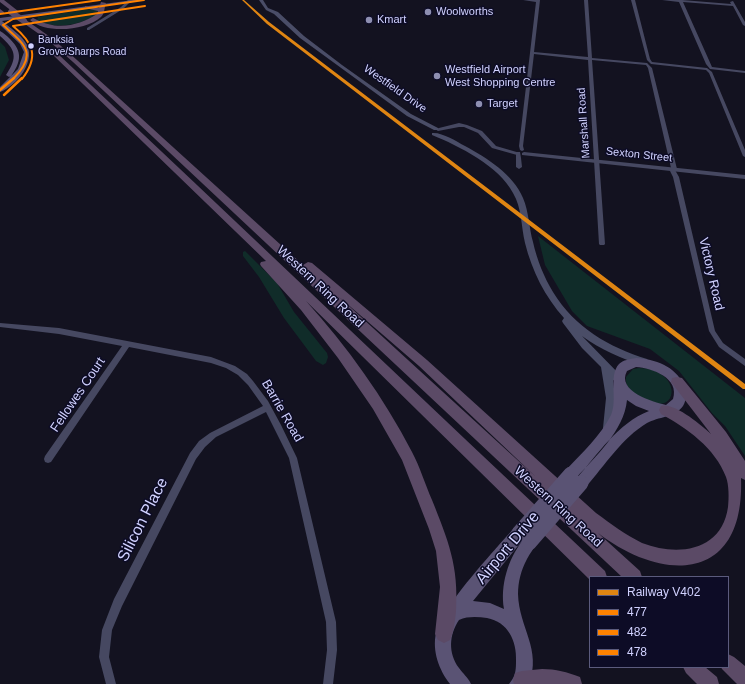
<!DOCTYPE html>
<html>
<head>
<meta charset="utf-8">
<style>
  body { margin:0 }
  #map { position:relative; width:745px; height:684px; overflow:hidden; background:#131220; font-family:Helvetica,sans-serif }
  canvas { display:block }
  .legend { position:absolute; left:589px; top:576px; width:140px; height:92px; box-sizing:border-box; background:#0d0c26; border:1px solid #5b5b7d; margin:0; padding:5px 7px; list-style:none; font-size:12px; color:#d1d2ff }
  .legend li { display:flex; align-items:center; gap:8px; height:20px }
  .legend b { width:20px; border:1px solid #5b5b7d }
</style>
</head>
<body>
<div id="map">
<canvas width="745" height="684"></canvas>
<ul class="legend">
<li><b style="height:5px;background:#df8512"></b>Railway V402</li>
<li><b style="height:5px;background:#ff8200"></b>477</li>
<li><b style="height:5px;background:#ff8200"></b>482</li>
<li><b style="height:5px;background:#ff8200"></b>478</li>
</ul>
</div>
<script>
const ctx = document.querySelector('canvas').getContext('2d');
ctx.lineJoin = 'round';
function fillPath(path, color) { ctx.fillStyle = color; ctx.fill(path, 'evenodd'); }
function strokePath(path, color, width, dash) { ctx.strokeStyle = color; ctx.lineWidth = width; ctx.lineCap = dash ? 'butt' : 'round'; ctx.setLineDash(dash || []); ctx.stroke(path); }
function drawText(font, color, halo, rows, align = 'center') {
  ctx.font = font + ' Helvetica,sans-serif'; ctx.lineWidth = 3; ctx.setLineDash([]); ctx.textBaseline = 'middle'; ctx.strokeStyle = halo; ctx.fillStyle = color; for (const [text, x, y, turn = 0] of rows) {
    ctx.save(); ctx.translate(x, y); ctx.rotate((+turn || 0) * Math.PI / 180); ctx.textAlign = isNaN(turn) ? turn : align; if (halo) ctx.strokeText(text, 0, 0); ctx.fillText(text, 0, 0); ctx.restore();
  }
}
fillPath(new Path2D(`
  M95 8 98 10 96 16C76 25 58 30 37 20L38 17Z
  M0 42 5 47 9 60 0 77Z
  M538 236 745 398V456L725 426 712 413 679 371 650 349 587 326 572 311 545 265Z
  M245 251 277 283 294 312 327 353 328 357 326 363 323 365 316 361 284 318 259 277 243 256V252Z
  M639 368C686 369 679 424 639 396 631 391 625 388 626 377L633 369Z`), '#102c29');
fillPath(new Path2D(`
  M128 0H132L123 9 89 30H87V28L121 7Z
  M523 0H540L534 52 588 57 584 0H588L592 58 647 63 652 68 677 169 675 170 679 177 715 331 723 343 745 359V366L719 347 709 331 673 177 669 169 671 168 648 68 646 65 592 60 605 244 604 245H600L599 244 588 60 534 54 523 146 524 150 522 151 520 150 519 146 536 2Z
  M631 0H635L650 59 652 62 707 68 712 72 745 150V157L743 156 709 73 706 70 651 64 647 60Z
  M662 0H682L731 4 730 2 733 1 745 22V26L743 25 733 6 683 2 712 67 745 71V73L710 69 706 64 679 2Z
  M516 152H520L521 158 522 167 519 169 516 167Z
  M0 323 59 328 211 357 235 366 247 374 253 381 268 401 281 425 297 458 336 622 337 650 333 684H323L327 650 326 622 289 458 266 412 216 437 205 447 196 459 122 606 112 630 109 657 116 684H106L99 657 102 630 114 599 190 453 199 441 210 433 263 406 248 385 238 375 226 368 211 363 129 347 51 462 48 463 45 462 44 459 45 456 122 346 59 334 0 327Z`), '#464861');
fillPath(new Path2D(`
  M459 123 467 125 482 131 496 146 520 153 517 155 492 148 478 133 464 127H459L438 131 435 129Z
  M524 152 745 175V179L522 155V153Z`), '#464861');
fillPath(new Path2D(`
  M259 0H263L268 8 278 12 304 36 342 65 411 114 438 128V130H434L407 116 300 38 274 14 266 10Z
  M432 133C442 132 456 141 465 146 487 158 513 174 523 198 529 212 529 228 533 242 537 260 544 277 553 292 575 328 609 347 647 359L649 362 647 365 644 366C621 358 601 350 582 336L625 380 623 383 620 384 613 380 616 405 612 431 608 432 604 431 603 428 606 398 601 367 582 348 563 323 562 321 564 318C545 297 532 271 525 243 521 226 522 208 513 193 499 166 459 146 432 135Z`), '#4a4d67');
fillPath(new Path2D(`
  M133 0H146L2 21C10 28 20 34 25 42 38 59 17 86 0 92V87L18 69 24 52 20 44 0 25V18Z
  M0 31C4 33 7 36 10 39 23 52 21 62 11 76L9 77 6 75C18 57 16 50 0 36Z
  M636 358C655 359 675 366 684 385 687 392 687 399 683 406 675 417 658 417 647 423 622 438 605 465 586 487L581 489 576 487 574 483 576 479C598 454 618 423 649 411L636 406 627 400C624 431 595 457 576 478L571 480 566 478 564 474 566 470C582 453 601 435 611 415 618 399 608 376 619 364 623 360 630 359 636 358ZM636 367C652 368 680 378 673 399L666 405C653 402 616 391 627 371Z
  M519 526 524 528 526 533 524 538 529 536 534 538 536 543C534 549 530 553 527 559 521 570 518 582 518 594 519 628 542 649 529 684H509C511 681 513 679 514 676 516 672 516 665 516 661 517 641 508 622 487 618 478 617 468 616 459 620 449 635 448 653 459 668 463 674 468 677 471 684H450C439 670 432 651 436 633 443 605 494 551 514 528ZM522 541C508 560 500 585 504 609L490 603 473 601Z`), '#5a5374');
fillPath(new Path2D(`
  M0 0H4L18 11 13 12 0 2Z
  M101 2 106 3C104 8 105 13 101 17 85 31 46 34 30 20L33 18C38 20 43 23 48 24 65 29 83 23 97 14L98 11 85 8V6L99 8Z
  M0 9 4 12V14H0Z
  M22 20H26L53 39 77 60 303 265 308 262 312 263 427 360 596 513C611 524 626 535 642 543 678 557 722 551 728 507 729 498 729 485 726 477 715 448 687 428 661 414L659 410 661 406C674 402 701 425 711 434L671 382 672 378 677 377 682 378 726 432 745 461V480L741 478C745 583 663 583 598 533L640 571 642 577H622L73 62 49 41 22 22ZM338 296 419 366 536 477Z
  M53 53H57C240 225 422 399 605 571L607 577H590V580L306 301C347 346 384 398 412 452 420 467 425 484 432 500 448 540 459 566 456 611 455 621 454 631 450 640L444 643 438 640 435 634 440 587 436 551 429 529 402 460 373 409 338 358 301 310 261 266 260 264 261 262 266 261 53 55Z
  M728 654 734 657 745 666V684H737L722 669 721 667H728Z
  M683 667H705L717 677 719 684H697L686 673Z
  M542 669C556 669 567 672 580 677L582 684H514L513 680 515 673 522 671Z`), '#5b4a66');
strokePath(new Path2D(`
  M519 533 571 474
  M529 543 581 483`), '#5a5374', 15);
strokePath(new Path2D(`
  M11 12 24 21`), '#5b4a66', 6);
strokePath(new Path2D(`
  M13 79C39 53 24 44 3 25L13 19 144 0`), '#ff8200', 2);
strokePath(new Path2D(`
  M0 90 14 78`), '#ff8200', 2.5);
strokePath(new Path2D(`
  M22 79C39 57 34 43 13 26L145 6`), '#ff8200', 2);
strokePath(new Path2D(`
  M4 95 22 78`), '#ff8200', 2.5);
strokePath(new Path2D(`
  M0 14 100 0`), '#ff8200', 2);
fillPath(new Path2D(`
  M242 0H244L269 22 745 384V389H743L267 24Z`), '#df8512');
for (const [x, y, r, color] of [
  [428,12,4,"#8e8fb1"],
  [369,20,4,"#8e8fb1"],
  [31,46,3.5,"#d1d2ff"],
  [437,76,4,"#8e8fb1"],
  [479,104,4,"#8e8fb1"]
]) { const dot = new Path2D(); dot.arc(x, y, r, 0, 2 * Math.PI); ctx.fillStyle = color; ctx.fill(dot); strokePath(dot, '#0d0c26', 1.5); }
drawText('10px', '#d1d2ff', '#0d0c26', [
  ["Banksia",38,40],
  ["Grove/Sharps Road",38,52]
], 'left');
drawText('11px', '#d1d2ff', '#0d0c26', [
  ["Woolworths",436,12],
  ["Kmart",377,20],
  ["Westfield Airport",445,70],
  ["West Shopping Centre",445,83],
  ["Target",487,104]
], 'left');
drawText('11px', '#d1d2ff', '#0d0c26', [
  ["Westfield Drive",395,89,35],
  ["Marshall Road",584,123,-94],
  ["Sexton Street",639,155,6]
]);
drawText('13px', '#d1d2ff', '#0d0c26', [
  ["Victory Road",711,274,77],
  ["Western Ring Road",320,287,43],
  ["Fellowes Court",78,395,-56],
  ["Barrie Road",282,411,60],
  ["Western Ring Road",558,507,42]
]);
drawText('16px', '#d1d2ff', '#0d0c26', [
  ["Silicon Place",143,520,-63],
  ["Airport Drive",508,548,-50]
]);
</script>
</body>
</html>
